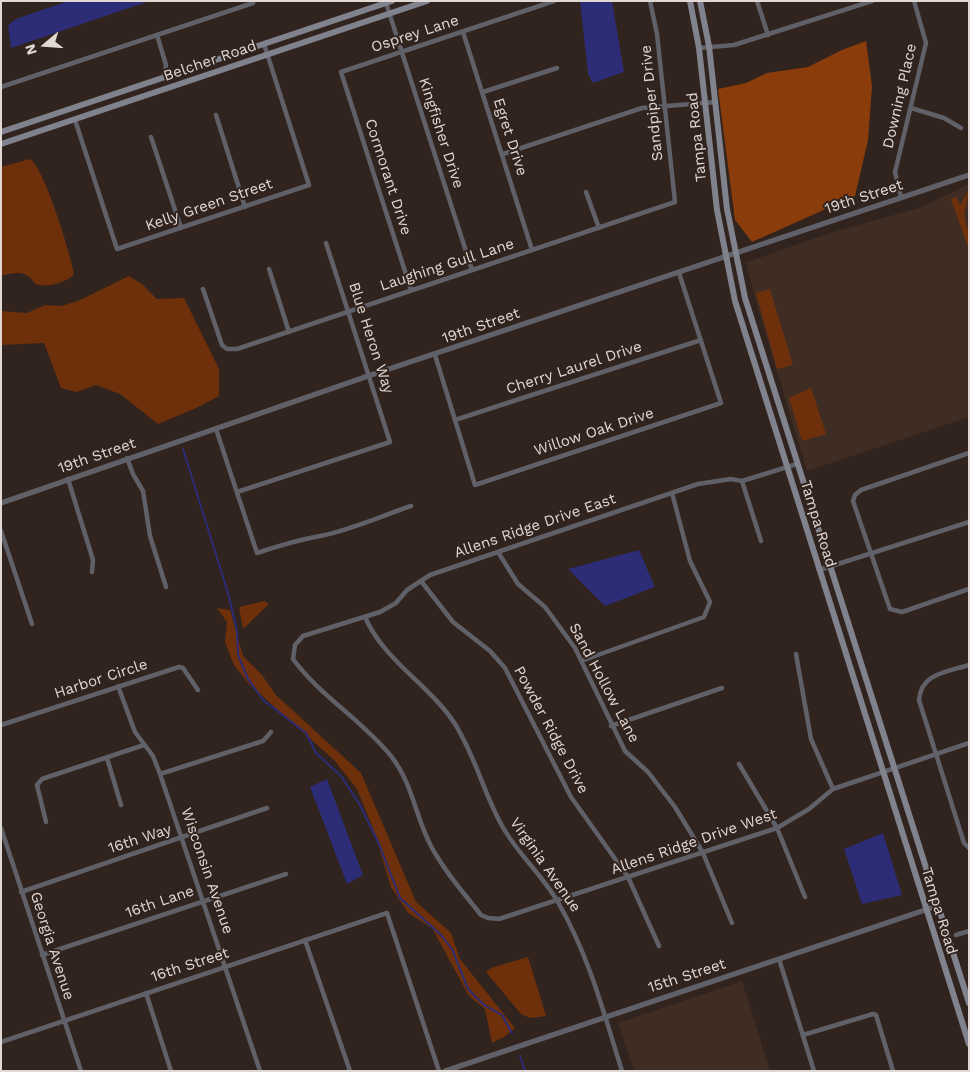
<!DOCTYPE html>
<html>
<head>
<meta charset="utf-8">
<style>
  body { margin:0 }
  #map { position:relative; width:970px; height:1072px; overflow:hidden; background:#31231d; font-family:"Work Sans",sans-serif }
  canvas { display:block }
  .frame { position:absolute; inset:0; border:2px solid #e1d7d3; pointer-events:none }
  .north { position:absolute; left:20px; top:20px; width:50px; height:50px; -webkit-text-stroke:4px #31231d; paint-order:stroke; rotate:252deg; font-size:14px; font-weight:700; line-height:20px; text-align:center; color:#e1d7d3 }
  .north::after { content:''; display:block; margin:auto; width:18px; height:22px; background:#e1d7d3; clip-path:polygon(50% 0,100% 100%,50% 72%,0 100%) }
</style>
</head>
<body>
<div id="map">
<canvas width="970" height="1072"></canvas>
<div class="frame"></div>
<div class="north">N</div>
</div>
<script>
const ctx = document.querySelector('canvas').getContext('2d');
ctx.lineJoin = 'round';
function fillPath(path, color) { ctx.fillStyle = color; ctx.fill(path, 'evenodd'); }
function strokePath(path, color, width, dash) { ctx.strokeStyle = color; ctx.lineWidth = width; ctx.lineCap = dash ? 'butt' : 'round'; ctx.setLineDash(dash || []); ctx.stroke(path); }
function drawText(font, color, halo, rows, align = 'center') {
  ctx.font = font + ' "Work Sans",sans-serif'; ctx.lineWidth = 4; ctx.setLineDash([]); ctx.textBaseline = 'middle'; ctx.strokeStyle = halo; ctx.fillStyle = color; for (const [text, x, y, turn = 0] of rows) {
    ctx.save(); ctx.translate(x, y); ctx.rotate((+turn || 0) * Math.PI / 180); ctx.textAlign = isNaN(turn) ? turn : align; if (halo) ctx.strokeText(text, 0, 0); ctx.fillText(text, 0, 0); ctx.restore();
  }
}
fillPath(new Path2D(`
  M969 184V417L807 471 759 312 747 268V262L833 232 922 207Z
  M742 981 770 1071H634L618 1023Z`), '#3f2c23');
fillPath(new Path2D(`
  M30 159C44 167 71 255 74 274 67 283 46 288 35 284 27 270 15 272 1 276V167Z
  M969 190 964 215 969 234V250L951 199 956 197 960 205Z
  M129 276 142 284 157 299 184 298 219 369V396L196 408 158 424 120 394 96 385 77 392 61 388 44 343 1 345V311L27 313 45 305 61 306 78 301Z
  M770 289 793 365 777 369 756 293Z
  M811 388 826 434 802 441 789 398Z
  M265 601 269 604 243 629 239 607Z
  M217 608 230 610 243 656 262 675 276 695 361 773 416 902 451 933 460 959 515 1028 504 1037 492 1043 485 1009 469 996 432 928 408 913 391 887 374 831 357 789 334 760 249 684 234 665 225 642 227 622Z
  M528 957 546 1016 530 1018 521 1014 486 972 491 968Z`), '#6e300b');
fillPath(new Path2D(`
  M866 41 872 86 868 140 855 196 752 242 735 220 718 89 746 83 767 73 808 67 842 50Z`), '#8b3c0b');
fillPath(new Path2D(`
  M68 1H150L11 48 8 25 16 19Z
  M580 1H612L624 72 593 83 588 74Z
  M639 550 655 587 605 606 568 569Z
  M327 779 363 875 347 884 310 787Z
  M883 833 902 895 862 904 844 849Z`), '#2c2d76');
strokePath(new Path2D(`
  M183 449 228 593 237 631 238 655 248 679 263 700 306 733 316 753 341 776 360 805 379 844 400 898 441 935 452 949 468 989 484 1005 502 1015 512 1033
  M520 1056 525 1071`), '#2c2d76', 2);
strokePath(new Path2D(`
  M757 1 768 35
  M386 3 472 270
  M463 32 532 250
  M157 35 166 65 164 78
  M699 48 734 45 872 1
  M1 87 253 3 252 1
  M483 92 557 68
  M911 108 944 118 961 128
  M216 115 245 207
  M75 120 117 249 309 185 264 44
  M151 137 181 228
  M503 154 642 108 716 102
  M586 192 599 228
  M901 197 895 172 926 43 914 1
  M269 269 289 332
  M203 289 222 345 227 349H237L675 202 657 34 650 1
  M411 290 341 72 554 1
  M435 355 475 485 721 403 679 273
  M455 420 701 340
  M216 429 257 553C278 546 298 540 320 536 351 530 381 516 411 506
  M969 453 861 490 855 495 853 501 890 609 902 612 969 589
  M127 458 133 474 143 491 150 536 166 587
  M797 464 742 481 731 479 698 484 430 575 407 590 396 603 380 612 303 636 295 645 293 659C320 696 362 720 391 756 413 784 415 816 431 846 444 871 464 893 481 915L488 918 499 919 777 828 809 809 833 789 969 743
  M68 479 93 560 92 572
  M742 481 761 541
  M237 492 390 442 326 243
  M1 531 32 624
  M498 552 518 584 545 607 575 648 625 751 648 772 675 807 703 853 732 923
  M819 570 969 522
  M421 581 453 622 490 651 505 668 571 797 628 877 659 946
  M365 617C384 661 430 685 455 724 476 758 483 791 501 824 517 854 543 875 559 904 589 956 604 1014 622 1071
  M796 654 811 739 833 789
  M581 661 704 617 710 602 690 561 672 493
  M969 665C947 672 921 673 919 700L964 843 969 848
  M118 686 135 732 153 756 160 774 260 1071
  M1 725 179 667 183 668 198 690
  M611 726 722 688
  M107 758 121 805
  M739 764 777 828 805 897
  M160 774 263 741 271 732
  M46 822 37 785 42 779 144 745
  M1 828 81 1071
  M21 892 267 808
  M956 935 969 931
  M305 940 350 1071
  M42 955 286 874
  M779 959 814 1071
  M146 993 171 1071
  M803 1035 873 1014 876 1015 893 1071
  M1 1042 387 913 439 1071`), '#606168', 4.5);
strokePath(new Path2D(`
  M1 503 371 375 969 175
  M445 1071 937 906`), '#606168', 5.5);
strokePath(new Path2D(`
  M690 1 699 48 717 210 735 301 969 1044
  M700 1 709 46 727 209 745 298 969 1003
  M1 132 392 1
  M1 144 427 1`), '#80828d', 6);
drawText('15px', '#e1d7d3', '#31231d', [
  ["Osprey Lane",415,34,-18],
  ["Belcher Road",210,61,-19],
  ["Downing Place",900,96,-77],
  ["Sandpiper Drive",652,103,-96],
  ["Kingfisher Drive",441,133,72],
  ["Egret Drive",510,137,72],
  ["Tampa Road",697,137,-96],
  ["Cormorant Drive",388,177,72],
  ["19th Street",864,197,-18],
  ["Kelly Green Street",209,205,-19],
  ["Laughing Gull Lane",447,265,-18],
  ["19th Street",481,326,-19],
  ["Blue Heron Way",371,338,72],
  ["Cherry Laurel Drive",574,368,-18],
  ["Willow Oak Drive",594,432,-18],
  ["19th Street",97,456,-19],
  ["Tampa Road",818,524,73],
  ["Allens Ridge Drive East",535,526,-19],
  ["Harbor Circle",101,679,-18],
  ["Sand Hollow Lane",604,683,62],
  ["Powder Ridge Drive",551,730,62],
  ["16th Way",140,839,-18],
  ["Allens Ridge Drive West",694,842,-19],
  ["Virginia Avenue",545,865,55],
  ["Wisconsin Avenue",207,871,71],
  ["16th Lane",160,902,-19],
  ["Tampa Road",939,911,73],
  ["Georgia Avenue",52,946,72],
  ["16th Street",190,965,-18],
  ["15th Street",687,976,-18]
]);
</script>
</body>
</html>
